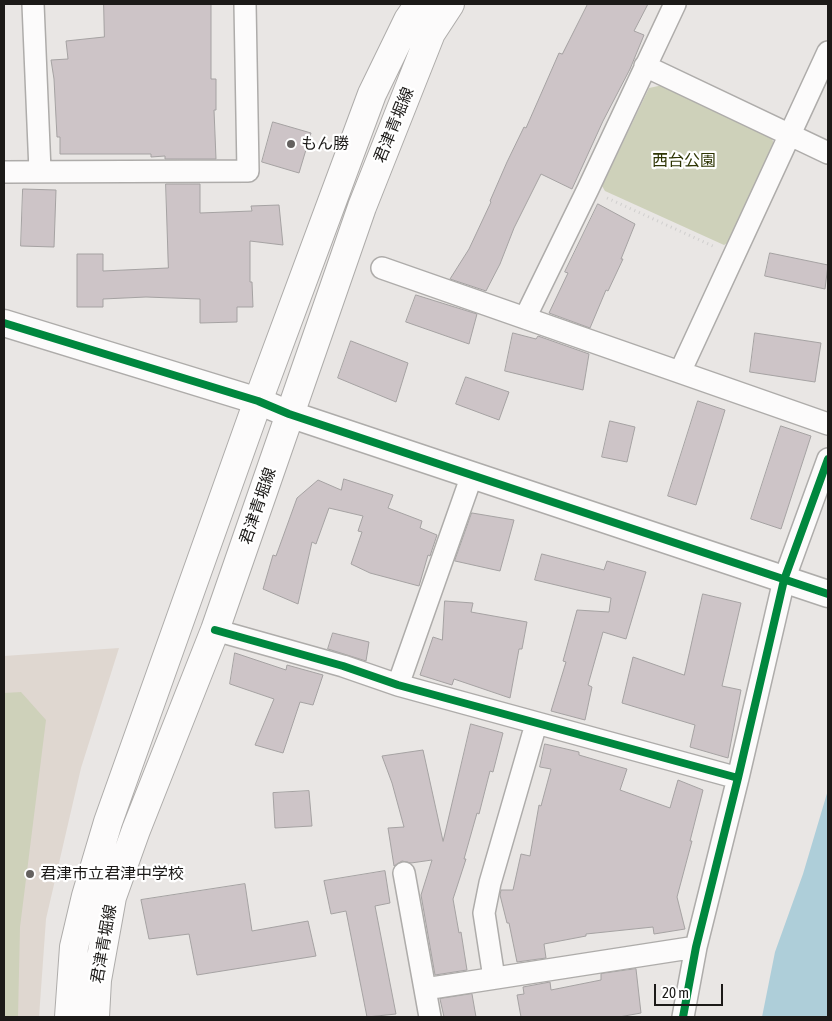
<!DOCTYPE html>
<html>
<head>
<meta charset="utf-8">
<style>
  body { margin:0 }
  #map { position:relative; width:832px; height:1021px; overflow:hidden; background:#e9e6e4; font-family:"Asap Condensed",sans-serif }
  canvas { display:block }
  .frame { position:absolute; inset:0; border:5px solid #1c1a18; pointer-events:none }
  .scale { position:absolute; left:654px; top:984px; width:69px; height:22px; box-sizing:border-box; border:2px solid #1c1a18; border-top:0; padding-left:6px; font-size:15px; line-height:18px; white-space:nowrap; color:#1c1a18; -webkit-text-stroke:4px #fff; paint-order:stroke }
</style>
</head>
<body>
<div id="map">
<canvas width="832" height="1021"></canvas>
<div class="frame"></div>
<div class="scale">20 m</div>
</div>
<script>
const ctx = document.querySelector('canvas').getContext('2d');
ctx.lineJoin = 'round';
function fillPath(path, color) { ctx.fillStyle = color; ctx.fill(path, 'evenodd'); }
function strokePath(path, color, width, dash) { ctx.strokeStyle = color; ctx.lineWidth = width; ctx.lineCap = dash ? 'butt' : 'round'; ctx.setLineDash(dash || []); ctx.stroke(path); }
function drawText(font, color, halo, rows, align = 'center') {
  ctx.font = font + ' "Asap Condensed","Noto Sans JP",sans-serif'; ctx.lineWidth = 4.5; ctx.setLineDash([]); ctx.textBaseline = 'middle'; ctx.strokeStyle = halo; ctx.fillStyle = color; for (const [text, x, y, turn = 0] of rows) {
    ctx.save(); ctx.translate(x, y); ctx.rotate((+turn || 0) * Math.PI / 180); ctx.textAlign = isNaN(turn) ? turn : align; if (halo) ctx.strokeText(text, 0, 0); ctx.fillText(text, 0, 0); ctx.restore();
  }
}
fillPath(new Path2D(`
  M119 648 81 768 46 919 39 1017H4V656Z`), '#dfd7d0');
fillPath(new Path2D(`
  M663 85 770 133 775 147 729 242 724 245 605 191 602 186 649 88Z
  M21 692 46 720 20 927 18 1017H4V693Z`), '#ced1ba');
fillPath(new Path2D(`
  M828 790V1017H762L775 952 803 874Z`), '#aeced9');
const building = new Path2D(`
  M104 4H211V79H216V110H214L216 159H165V156L151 157V154H60V137H57L54 79 51 60 68 59 66 41 104 37Z
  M588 4H648L634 31 644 35 630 69 603 121 572 189 541 174 514 228 500 264 486 291 450 279 469 249 491 202 490 201 507 162 524 127 526 128 559 53 562 54Z
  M273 122 311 133 299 173 262 162Z
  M166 184H200V213L252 211 251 206 279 205 283 245 250 241V282H252L253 307H237V322L200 323V299L146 297 103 299V307H77V254H103V271L168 268Z
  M23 189 56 190 54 247 21 246Z
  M598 204 635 224 621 259H623L608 291 606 290 590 328 549 313 568 273 565 272Z
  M770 253 828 265 825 289 765 276Z
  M416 295 477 314 469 344 406 322Z
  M513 333 536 339 538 336 589 354 583 390 505 371Z
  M755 333 821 343 815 382 750 372Z
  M351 341 408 363 396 402 338 378Z
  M466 377 509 392 499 420 456 404Z
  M698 401 725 410 696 505 668 496Z
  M610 421 635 427 627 462 602 457Z
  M781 426 811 436 781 529 751 519Z
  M344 479 393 495 388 508 422 521 420 528 437 535 430 556 428 555 419 586 370 573 351 564 362 532 358 531 363 516 329 508 316 544 312 542 298 604 263 589 273 555 276 556 297 498 318 480 341 490Z
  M472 513 514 520 500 571 455 561Z
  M542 554 604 570 607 561 646 572 626 639 603 632 588 685 592 687 585 720 551 711 566 662 563 661 577 610 609 612 611 598 535 580Z
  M703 594 741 603 722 686 741 690 728 758 690 747 695 725 622 703 633 657 684 675Z
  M445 601 473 603 471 612 527 622 522 649H519L510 698 454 679 452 685 420 675 433 637 442 640Z
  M333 633 369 642 366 661 328 649Z
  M235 653 286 670 287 665 323 675 313 705 300 702 283 753 255 745 274 699 230 684Z
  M471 724 503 733 493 772 490 771 479 814 477 813 464 859H466L453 899 459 933 461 932 467 970 435 975 421 895 432 860 411 863 402 861 394 866 388 828 404 827 392 783 382 756 423 750 443 841Z
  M545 744 579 752V755L627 769 620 790 670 808 678 780 703 790 690 841H692L677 897 685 929 654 934 653 927 586 934V936L544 944 546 958 517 962 509 923H507L500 895 501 890H513L521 854 530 856 539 805 541 806 551 769 540 767Z
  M309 791 312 826 275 828 273 793Z
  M385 871 390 903 375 906 396 1014 367 1017 346 911 331 914 324 881Z
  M245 884 252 931 308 921 316 956 197 975 189 934 149 939 141 900Z
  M636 969 641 1013 619 1017H521L517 995 524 994 523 987 550 982 551 990 601 980V974Z
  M472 994 476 1017H444L440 999Z`);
fillPath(building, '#cdc4c7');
strokePath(building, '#a5a2a2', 1);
const minor = new Path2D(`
  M33 4 40 171
  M645 66 828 153
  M4 172 248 171 245 4
  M382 268 828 424
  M525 318 588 189 675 4
  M680 372 828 52
  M215 630 343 666 398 685 738 778
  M398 685 472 475
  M404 873 430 1017
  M494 978 484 913 490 883 536 724
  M425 989 696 947
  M683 1017 696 947 738 778 784 580 828 459`);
const tertiary = new Path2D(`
  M4 323 258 401 289 414 828 594`);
const secondary = new Path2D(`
  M69 1017 74 947 86 896 108 822 258 401 372 94 408 20 419 4
  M95 1017 97 980 112 897 136 830 215 630 362 207 431 33 450 4`);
strokePath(minor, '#aeacaa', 24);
strokePath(tertiary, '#aeacaa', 29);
strokePath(secondary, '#aeacaa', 30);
strokePath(new Path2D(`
  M607 198 715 247`), '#d0cfce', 3, [1, 4]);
strokePath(minor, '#fcfbfb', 21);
strokePath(tertiary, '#fcfbfb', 26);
strokePath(secondary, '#fcfbfb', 28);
strokePath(new Path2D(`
  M4 323 258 401 289 414 828 594
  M215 630 343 666 398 685 738 778
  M683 1017 696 947 738 778 784 580 828 459`), '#00873e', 8);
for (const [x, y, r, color] of [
  [291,144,5,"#64615f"],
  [30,874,5,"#64615f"]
]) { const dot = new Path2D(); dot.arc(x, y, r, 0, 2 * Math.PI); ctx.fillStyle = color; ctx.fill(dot); strokePath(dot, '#fff', 2); }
drawText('16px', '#1c1a18', '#fff', [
  ["君津青堀線",394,125,-68],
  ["君津青堀線",258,506,-71],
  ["君津青堀線",104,944,-80]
]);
drawText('16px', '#1c1a18', '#fff', [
  ["もん勝",301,144],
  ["君津市立君津中学校",40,874]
], 'left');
drawText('16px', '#2e3504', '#fff', [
  ["西台公園",684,161]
]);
</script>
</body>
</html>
